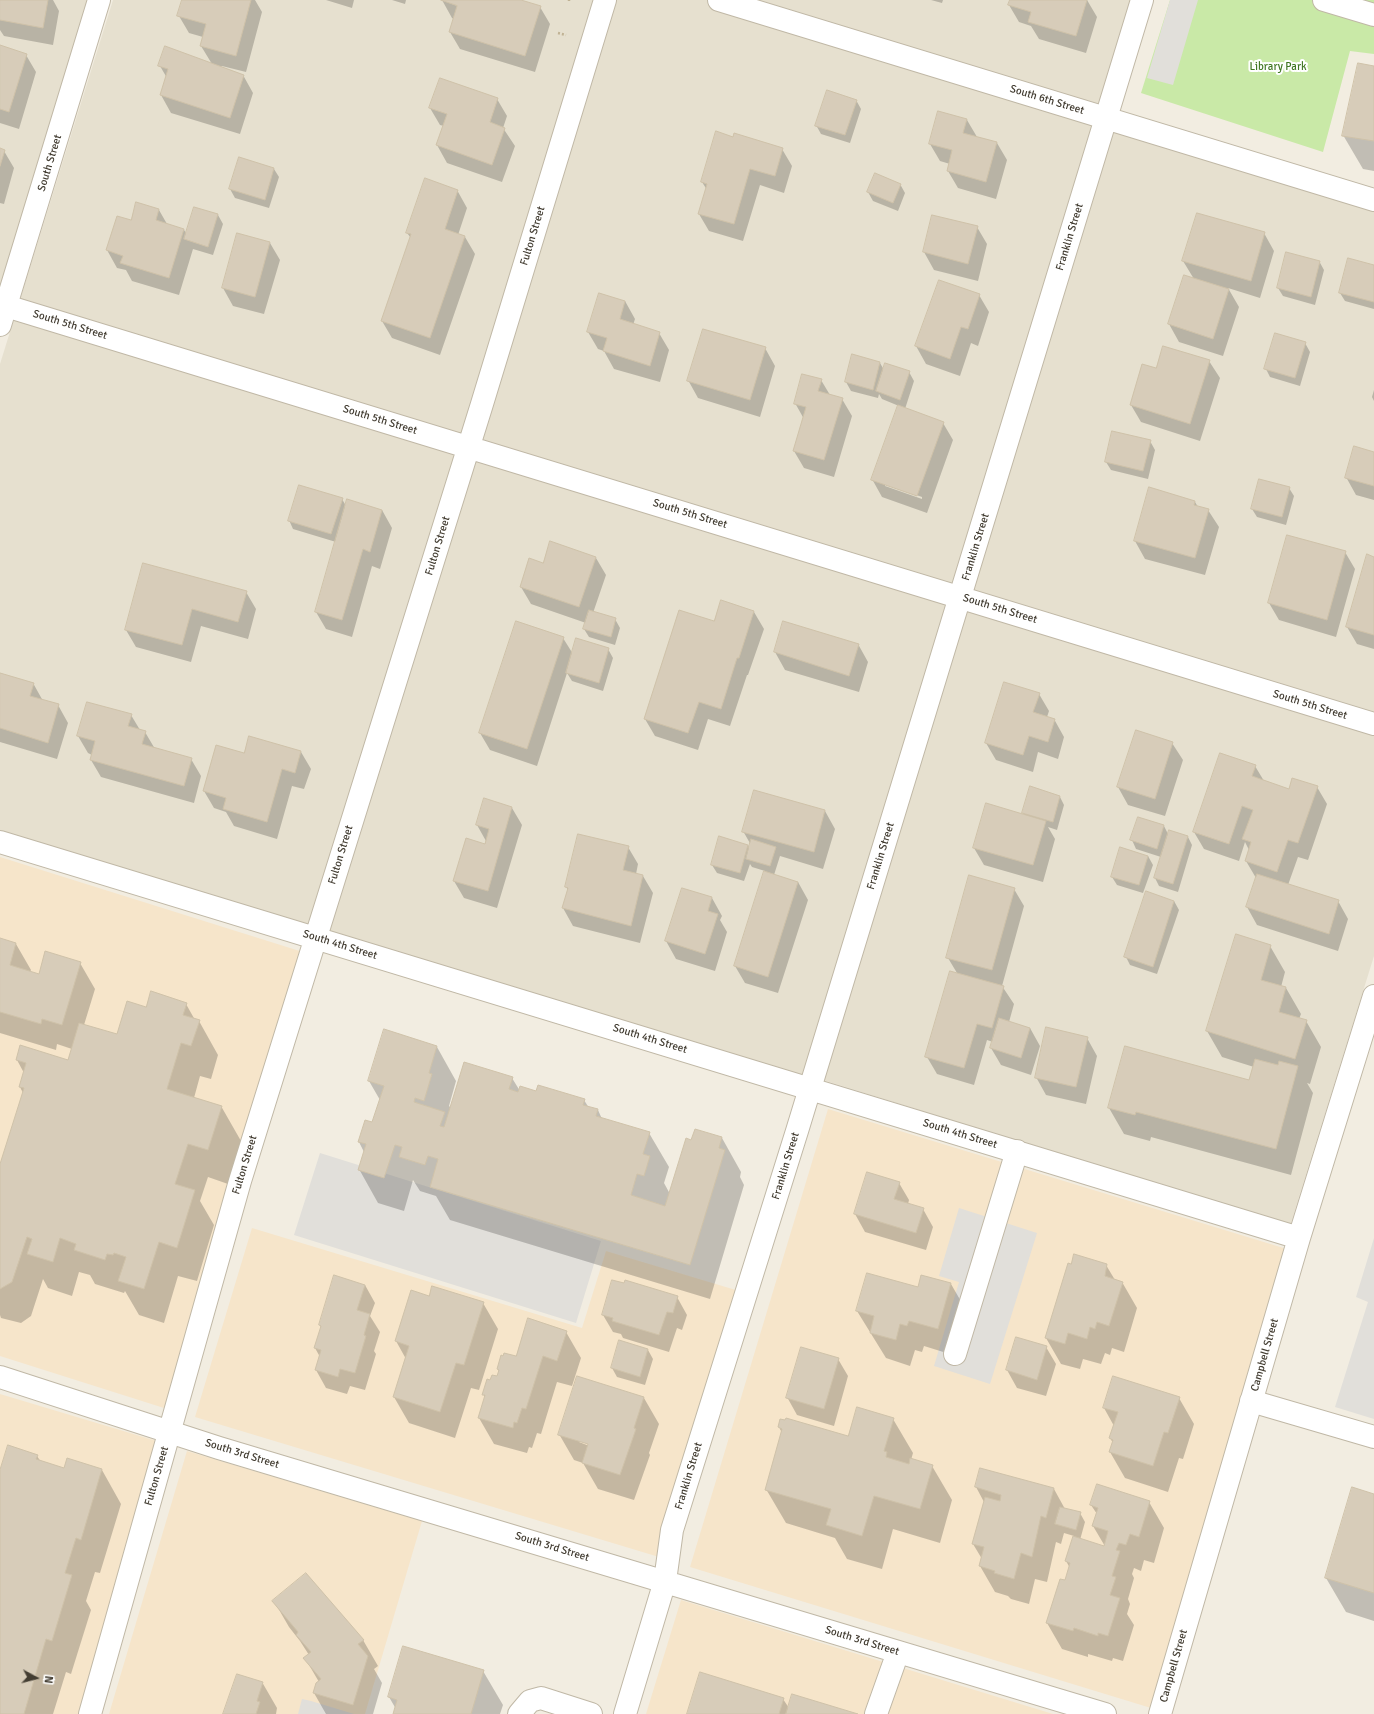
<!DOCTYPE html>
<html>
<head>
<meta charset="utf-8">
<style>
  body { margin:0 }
  #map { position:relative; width:1374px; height:1714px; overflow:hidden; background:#f2ede1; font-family:Signika,sans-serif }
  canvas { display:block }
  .north { position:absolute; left:16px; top:1658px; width:40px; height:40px; -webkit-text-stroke:3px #fff; paint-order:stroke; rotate:97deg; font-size:11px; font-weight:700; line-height:16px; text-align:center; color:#433d32 }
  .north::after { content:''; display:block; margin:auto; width:14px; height:18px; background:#433d32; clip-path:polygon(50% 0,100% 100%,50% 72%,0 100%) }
</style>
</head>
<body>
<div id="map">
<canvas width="1374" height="1714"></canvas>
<div class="north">N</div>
</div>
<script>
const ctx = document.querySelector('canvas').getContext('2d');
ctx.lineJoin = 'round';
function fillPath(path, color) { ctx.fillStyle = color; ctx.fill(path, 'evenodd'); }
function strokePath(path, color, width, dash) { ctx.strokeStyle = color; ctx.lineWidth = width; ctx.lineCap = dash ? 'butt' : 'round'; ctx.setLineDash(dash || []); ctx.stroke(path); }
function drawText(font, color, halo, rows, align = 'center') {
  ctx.font = font + ' Signika,sans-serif'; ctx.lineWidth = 4; ctx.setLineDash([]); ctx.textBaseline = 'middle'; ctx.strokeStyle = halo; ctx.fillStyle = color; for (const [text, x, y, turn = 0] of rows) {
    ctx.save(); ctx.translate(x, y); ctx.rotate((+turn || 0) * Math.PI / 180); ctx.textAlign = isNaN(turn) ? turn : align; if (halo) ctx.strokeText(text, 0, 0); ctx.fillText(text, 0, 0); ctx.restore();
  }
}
fillPath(new Path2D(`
  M0 0H91L0 295Z
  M113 0H1134L803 1075 0 833V364Z
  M1112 130 1374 210V956L1290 1226 823 1080Z`), '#e6e0cf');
fillPath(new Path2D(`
  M0 857 306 953 164 1408 0 1356Z
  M828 1109 1290 1250 1151 1708 690 1567Z
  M252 1228 582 1328 606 1251 739 1291 659 1557 195 1417Z
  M0 1394 160 1442 79 1714H0Z
  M187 1451 422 1521 365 1714H109Z
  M681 1600 1053 1714H646Z`), '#f6e5ca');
fillPath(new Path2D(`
  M1170 0H1374V54L1350 51 1323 152 1141 93Z`), '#c9e9a7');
fillPath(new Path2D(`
  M1170 0H1198L1173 85 1147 78Z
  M320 1153 601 1241 576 1323 294 1235Z
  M959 1208 1037 1233 990 1384 934 1366 959 1282 939 1276Z
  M1374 1238V1419L1335 1407 1368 1302 1356 1297Z
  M302 1699 311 1701 354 1714H298Z`), '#e1dfda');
fillPath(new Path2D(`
  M0 0H53L59 11 53 45 4 36 0 30Z
  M183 0H255L262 12 246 72 222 66 221 67 243 75 253 93 240 134 171 113 161 95 167 78 160 66 212 64 201 46 203 37 189 33 179 16Z
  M326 0H354L352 8Z
  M392 0H406L405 4Z
  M442 0H517L540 7 550 24 535 72 460 49 450 32 454 19 452 18Z
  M931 0H943L942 3Z
  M1011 0H1087L1097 17 1086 53 1039 39 1031 26 1019 22 1009 5Z
  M0 46 26 55 36 72 19 129 0 123Z
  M1374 67V171L1363 169 1343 135Z
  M497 99 507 116 503 128 515 146 502 182 447 163 437 145 444 126 440 125 430 108Z
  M856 100 861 109 850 143 821 134 816 125Z
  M939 113 967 120 977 137 997 143 1007 160 996 199 958 188 948 171 950 164 940 161 930 144Z
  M734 138 782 149 792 166 784 193 760 185 743 241 709 231 699 214 707 190 702 182Z
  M0 149 4 151 14 168 4 204 0 203Z
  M239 158 274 169 279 177 269 208 235 198 230 189Z
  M900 184 905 193 898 211 873 201 868 192Z
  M457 190 467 208 458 235 465 237 475 254 440 355 392 338 382 321 411 238 407 233Z
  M195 208 218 215 223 224 213 255 193 249 179 295 132 281 126 270 117 268 107 250 131 221 159 210 167 224 184 230 187 234Z
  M933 216 977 227 987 244 978 281 934 270 924 252Z
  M1264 233 1274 251 1260 298 1228 288 1239 307 1223 356 1179 342 1169 324 1194 279 1183 261Z
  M270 243 280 260 264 314 233 306 223 288Z
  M1319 261 1324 270 1315 305 1283 296 1278 288Z
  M1374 266V309L1345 301 1340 293Z
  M979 295 989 312 978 346 971 343 960 376 926 364 916 346Z
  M625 301 635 319 633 325 659 333 669 350 660 382 614 369 604 351 598 349 588 332Z
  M1305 343 1310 352 1300 386 1270 377 1266 369Z
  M765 348 775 366 760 417 698 398 688 380Z
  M853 355 880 363 884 370 909 372 914 381 905 409 943 423 953 440 927 513 882 497 872 479 899 406 882 399 879 394 878 398 851 391 846 382ZM885 484 922 497V499L885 486Z
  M1209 361 1220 378 1200 441 1141 422 1131 405 1157 370Z
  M821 380 830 395 842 399 852 416 834 477 804 468 794 451 804 419 795 403Z
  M1374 390V401L1372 397Z
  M1150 441 1155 450 1148 479 1111 470 1106 462Z
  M1374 453V500L1356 495 1346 477Z
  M1289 488 1294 496 1286 525 1257 517 1252 509Z
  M1149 489 1195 502 1198 507 1208 510 1219 527 1205 575 1145 559 1135 541Z
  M342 499 346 506 382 510 392 528 380 569 372 566 352 637 326 629 316 612 336 542 293 529 289 520Z
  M1345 552 1355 569 1336 637 1279 620 1269 603Z
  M596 558 606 575 593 613 615 619 620 628 615 645 589 637 584 629 586 623 531 604 521 587 543 564Z
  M1374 558V649L1357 644 1347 627Z
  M144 565 246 592 256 609 248 639 201 626 191 662 136 647 126 630Z
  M754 612 764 629 748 675H747L730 726 708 719 698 750 655 736 645 719 715 622Z
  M563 638 573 654 608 649 613 658 603 691 572 681 567 673 537 766 490 750 480 733Z
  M858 644 868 662 859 692 785 670 775 652Z
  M0 674 33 683 43 701 58 705 68 723 57 759 0 742Z
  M1039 694 1049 711 1047 717 1054 719 1064 737 1058 759 1038 752 1033 772 996 760 986 743Z
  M131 715 140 730 145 732 155 749 191 759 201 776 194 803 101 777 91 760 92 755 88 753 78 736Z
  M1172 743 1183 760 1165 816 1128 805 1118 787Z
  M301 752 311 769 304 789 292 786 277 839 234 826 226 812 214 808 204 791 244 754Z
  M1255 766 1264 781 1289 790 1317 787 1327 804 1308 860 1298 857 1288 885 1338 901 1348 919 1338 951 1257 925 1247 907 1256 878 1246 861 1249 850 1245 842 1239 861 1204 849 1194 832Z
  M1060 797 1064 805 1057 830 1048 827 1055 839 1043 882 984 865 974 848 1025 816 1023 813Z
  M512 808 522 825 497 908 464 898 454 881 485 845 486 841 477 825Z
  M825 811 835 829 823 869 780 856 774 875 798 882 808 900 778 993 745 983 735 966 765 871 752 867 750 864 744 881 717 873 712 865 748 845 750 849 751 845 743 831Z
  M1139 818 1164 826 1168 834 1188 837 1192 845 1178 892 1159 886 1155 878 1161 857 1136 849 1132 840Z
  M628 847 638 864 636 874 643 876 653 893 640 943 573 926 563 908 568 890 566 887Z
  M1148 856 1153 865 1143 893 1117 885 1112 877Z
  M1014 889 1024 906 1002 986 1014 1004 1009 1022 1030 1028 1040 1046 1031 1075 1001 1065 991 1048 993 1042 987 1040 974 1085 937 1074 927 1057 957 973 948 958Z
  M712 898 722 916 720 920 727 932 715 971 676 959 666 941Z
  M1174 901 1179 910 1157 974 1130 965 1126 957Z
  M0 939 16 944 31 970 30 972 39 975 80 963 95 989 84 1025 117 1036 146 1008 186 1004 195 1020 199 1021 218 1055 211 1079 200 1076 194 1098 221 1106 241 1141 228 1184 208 1177 200 1201 214 1225 197 1281 178 1276 164 1323 139 1315 125 1291 124 1293 95 1284 90 1275 79 1272 72 1296 48 1288 43 1279 31 1316 21 1323 1 1318 0 1315V1168L23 1093 20 1087 24 1073 17 1060 68 1061 72 1049 57 1044 56 1050 0 1033Z
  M1270 946 1285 972 1281 987 1286 988 1301 1014 1299 1019 1306 1021 1321 1047 1310 1084 1307 1083 1313 1093 1291 1175 1151 1137 1150 1141 1124 1134 1109 1108 1250 1081 1254 1067 1222 1057 1207 1031Z
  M385 1030 437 1047 456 1081 449 1106 451 1108 512 1078 520 1091 584 1100 589 1108 598 1110 602 1119 649 1133 669 1167 664 1183 670 1194 692 1141 722 1138 741 1172 740 1177 744 1185 710 1299 450 1220 436 1196 420 1191 413 1180 404 1211 378 1203 359 1169 364 1152 359 1142 373 1123 380 1100 369 1081Z
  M1087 1038 1097 1056 1086 1104 1046 1095 1036 1077Z
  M899 1183 909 1200 908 1204 923 1209 933 1227 926 1250 865 1232 855 1214Z
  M1072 1265H1106L1115 1280 1122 1282 1137 1308 1124 1352 1112 1348 1110 1355 1105 1353 1101 1364 1083 1359 1080 1369 1061 1364 1046 1338Z
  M922 1276 951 1284 966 1310 953 1355 924 1346 922 1352 915 1350 910 1366 886 1358 857 1311 919 1289Z
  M365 1285 375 1303 370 1316 380 1332 374 1351 376 1354 365 1390 350 1386 347 1394 326 1388 316 1370 320 1357 315 1348 321 1328 320 1325Z
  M430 1297 483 1303 498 1329 479 1390 471 1388 455 1438 409 1423 394 1397 406 1359 396 1341Z
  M677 1297 687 1315 682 1330 677 1328 669 1352 623 1338 621 1334 613 1332 603 1315Z
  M566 1332 581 1358 572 1386 557 1382 541 1434 537 1433 532 1448 529 1447 527 1453 494 1444 479 1418 485 1398 483 1394 491 1381 497 1378 499 1372 498 1369Z
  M1046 1347 1056 1364 1046 1396 1017 1388 1007 1370Z
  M648 1350 653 1359 645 1385 617 1377 612 1368Z
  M838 1359 848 1376 834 1426 797 1415 787 1397Z
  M578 1377 644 1398 659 1424 649 1453 650 1455 634 1500 598 1489 583 1463 574 1460 559 1434ZM579 1440 593 1445 592 1447 579 1442Z
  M1179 1398 1194 1424 1183 1459 1179 1458 1168 1492 1125 1478 1110 1452 1113 1443 1110 1438 1114 1426 1104 1408Z
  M893 1419 913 1453 911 1460 932 1466 952 1500 940 1543 893 1529 882 1569 847 1559 835 1538 786 1523 766 1489 782 1433 779 1427 849 1437Z
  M37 1456 41 1462 65 1469 102 1470 121 1504 100 1573 95 1572 86 1601 91 1610 71 1674 66 1672 53 1714H0V1474Z
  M976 1487 1054 1489 1065 1509 1080 1513 1085 1522 1080 1540 1106 1548 1093 1526 1097 1514 1091 1505 1149 1502 1164 1528 1154 1563 1144 1560 1141 1571 1134 1568 1132 1574 1134 1578 1128 1599 1130 1604 1127 1614 1134 1625 1123 1661 1113 1658 1112 1661 1088 1654V1657L1062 1649 1047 1623 1066 1582 1070 1568 1066 1561 1074 1536 1064 1533 1061 1544 1056 1542 1047 1582 1035 1579 1029 1604 1011 1599 1008 1596 995 1592 980 1566 982 1559 973 1544 984 1502Z
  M1374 1495V1621L1346 1612 1326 1578Z
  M274 1601 363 1640 378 1666 374 1669 382 1683 373 1714H326L314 1693 319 1682 305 1658 309 1655 300 1641 289 1627Z
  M483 1671 503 1705 500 1714H394L396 1709 389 1697Z
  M262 1682 277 1708 276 1714H224Z
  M783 1699 789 1708 855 1714H688Z`), '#0003');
const building = new Path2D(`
  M0 0H48L43 28 0 20Z
  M182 0H251L236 56 200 46 206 24 177 16Z
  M441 0H521L541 6 525 56 449 32 457 6Z
  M1010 0H1087L1076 36 1028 22 1031 12 1008 5Z
  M0 45 27 54 9 112 0 109Z
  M165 46 244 75 230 118 160 95 168 69 158 66Z
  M1358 63 1374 66V141L1342 136Z
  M440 78 498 98 490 122 505 128 492 165 436 145 447 114 429 108Z
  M827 90 857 100 845 135 815 126Z
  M938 111 967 119 963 133 997 142 986 182 947 171 952 150 929 144Z
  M716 131 733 137 734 133 783 148 775 176 750 169 734 224 698 214 707 184 701 182Z
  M0 148 5 150 0 166Z
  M239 157 274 168 265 200 229 189Z
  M875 173 901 184 893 203 867 192Z
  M425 178 458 190 445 229 465 236 430 338 381 321 411 234 406 233Z
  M136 202 159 209 156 220 184 229 169 278 120 263 123 256 106 250 117 216 131 220Z
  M194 207 218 214 208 247 184 239Z
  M1197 213 1265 232 1251 281 1182 261Z
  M932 215 978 226 968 264 923 252Z
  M237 233 270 242 255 297 222 288Z
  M1286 252 1320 261 1311 297 1277 288Z
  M1348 258 1374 265V302L1339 293Z
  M1184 275 1229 289 1213 339 1168 324Z
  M939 280 980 294 968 329 961 327 950 359 915 346Z
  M599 293 625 301 620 319 660 332 650 366 603 351 607 338 587 332Z
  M703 329 766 347 750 400 687 381Z
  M1275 333 1306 342 1295 378 1264 369Z
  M1163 346 1210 360 1190 424 1130 405 1142 364 1156 368Z
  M852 354 880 362 873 390 845 382Z
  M885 363 910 371 900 400 876 391Z
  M802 374 822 379 818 391 843 398 824 460 793 451 806 407 794 404Z
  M898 405 944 422 917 496 871 480Z
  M1112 431 1151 440 1143 471 1105 462Z
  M1354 446 1374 452V486L1345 478Z
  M1259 479 1290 487 1282 517 1251 509Z
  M299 485 343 498 331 534 288 521Z
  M1149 487 1195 501 1194 505 1209 509 1195 558 1134 541Z
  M347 499 382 510 370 552 363 549 342 620 315 612Z
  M1287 535 1346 551 1327 620 1268 603Z
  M550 541 596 557 579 607 520 587 529 558 543 563Z
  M1367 554 1374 557V635L1346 627Z
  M143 563 247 591 238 622 192 609 182 645 125 630Z
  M721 600 754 611 739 658H737L721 709 699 702 688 733 644 719 679 610 714 621Z
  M589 610 616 618 611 637 583 629Z
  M516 621 564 637 527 749 479 733Z
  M783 621 859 644 849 676 774 652Z
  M576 638 609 648 599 683 566 673Z
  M0 673 34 683 30 696 59 704 48 743 0 728Z
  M1004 682 1040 693 1033 712 1055 719 1048 742 1029 736 1023 755 985 743Z
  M87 702 132 714 128 726 146 731 142 744 192 758 184 786 90 760 95 741 77 736Z
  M1136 730 1173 742 1155 799 1117 787Z
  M249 736 301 751 295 773 282 769 267 822 223 809 226 798 203 791 216 745 244 753Z
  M1220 753 1256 765 1252 776 1289 789 1292 778 1318 786 1298 843 1288 840 1277 872 1245 861 1251 842 1242 839 1253 810 1242 806 1229 844 1193 832Z
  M1030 786 1060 796 1053 822 1022 813Z
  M754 790 825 810 814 852 742 832Z
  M484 798 512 807 488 891 453 881 466 838 485 844 489 829 476 825Z
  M986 803 1046 821 1033 865 973 848Z
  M1138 817 1164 825 1157 849 1130 840Z
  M1169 830 1188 836 1173 884 1154 878Z
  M578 834 629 846 623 870 643 875 631 926 562 908 568 888 565 887Z
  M719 836 748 845 740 873 711 865Z
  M751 839 776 847 770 866 746 859Z
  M1120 847 1148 856 1139 885 1111 877Z
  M764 871 798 882 768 977 734 966Z
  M1257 874 1339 900 1329 934 1246 907Z
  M969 875 1015 888 992 970 946 958Z
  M682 888 712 897 708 911 718 914 705 954 665 941Z
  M1146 891 1174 901 1153 967 1124 957Z
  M1236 934 1271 945 1261 980 1286 987 1279 1012 1307 1020 1295 1059 1206 1031Z
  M0 938 16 943 10 965 39 974 45 951 81 962 62 1025 42 1019 41 1024 0 1012Z
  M950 971 1004 986 992 1028 977 1024 964 1068 925 1057Z
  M151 991 187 1003 183 1015 200 1020 191 1046 181 1043 167 1089 222 1106 208 1150 188 1144 175 1184 195 1190 177 1248 159 1242 144 1289 118 1281 126 1257 114 1253 113 1255 107 1254 105 1260 74 1250 76 1244 60 1238 53 1262 27 1254 32 1239 27 1237 12 1282 0 1289V1164L24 1088 19 1087 26 1063 16 1060 20 1045 68 1060 79 1023 117 1034 127 1001 146 1007Z
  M999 1018 1030 1028 1021 1058 990 1048Z
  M1046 1027 1088 1037 1076 1087 1035 1078Z
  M384 1029 437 1046 429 1073 432 1074 424 1101 415 1098 414 1102 445 1112 440 1126 444 1127 464 1062 513 1077 509 1089 518 1092 520 1086 536 1091 538 1085 585 1099 583 1105 598 1109 596 1116 650 1132 643 1154 650 1156 644 1176 637 1174 631 1195 665 1206 686 1138 691 1140 695 1129 722 1137 719 1148 725 1150 690 1265 430 1187 438 1159 428 1156 425 1165 399 1157 402 1147 395 1145 384 1178 358 1170 366 1144 358 1142 365 1120 372 1122 384 1086 368 1081Z
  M1125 1046 1249 1080 1255 1059 1278 1065 1279 1061 1298 1066 1276 1149 1136 1112 1135 1115 1108 1108Z
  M867 1172 900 1182 894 1199 924 1208 916 1233 854 1214Z
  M1074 1254 1107 1264 1105 1276 1123 1282 1109 1326 1097 1322 1095 1329 1090 1327 1087 1339 1068 1333 1065 1344 1045 1338 1068 1263 1071 1264Z
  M867 1273 918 1287 921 1275 951 1283 938 1329 909 1321 907 1326 900 1324 896 1340 870 1333 874 1316 856 1311Z
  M334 1275 365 1285 357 1310 370 1314 364 1335 366 1336 355 1373 340 1369 338 1377 315 1370 321 1350 314 1348 321 1326 319 1325Z
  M612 1280 624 1283 625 1280 678 1296 673 1313 667 1312 659 1335 612 1321 613 1318 602 1315Z
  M432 1286 484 1302 464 1365 456 1363 440 1412 393 1397 409 1346 395 1341 411 1290 429 1296Z
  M528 1318 567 1331 557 1361 543 1356 526 1409 522 1408 517 1423 514 1422 513 1428 478 1418 485 1395H482L487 1379 490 1380 492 1375 497 1376 499 1370 497 1369 501 1355 503 1356 504 1353 516 1356Z
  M1016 1337 1047 1346 1037 1380 1006 1370Z
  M619 1340 648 1349 640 1377 611 1368Z
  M801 1347 839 1358 824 1409 786 1398Z
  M577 1376 644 1397 634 1428 636 1429 620 1475 582 1463 588 1444 558 1435Z
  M1113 1376 1180 1397 1168 1433 1164 1432 1153 1466 1109 1452 1113 1440 1109 1438 1118 1412 1103 1408Z
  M857 1407 894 1418 884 1451 887 1452 886 1457 909 1464 910 1458 933 1465 920 1509 874 1496 862 1536 826 1525 831 1509 765 1490 782 1429 778 1427 780 1419 785 1420 786 1418 848 1436Z
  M8 1445 38 1455 36 1459 64 1468 67 1458 102 1469 81 1540 76 1538 65 1573 72 1575 52 1641 46 1639 24 1714H0V1470Z
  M980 1468 1054 1488 1046 1518 1041 1516 1032 1557 1021 1553 1014 1579 994 1573 995 1571 979 1566 984 1547 972 1544 985 1497 1000 1501 1001 1495 975 1487Z
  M1097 1484 1150 1501 1139 1537 1130 1534 1126 1545 1119 1543 1116 1550 1120 1551 1112 1576 1116 1577 1110 1595 1120 1598 1108 1636 1098 1633V1636L1074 1628 1073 1631 1046 1623 1060 1579 1065 1580 1070 1563 1065 1561 1073 1536 1104 1546 1108 1531 1092 1526 1098 1508 1090 1505Z
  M1352 1487 1374 1494V1593L1325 1578Z
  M1060 1507 1081 1512 1076 1530 1055 1524Z
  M306 1573 364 1640 358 1644 368 1656 353 1705 313 1693 316 1683 321 1679 303 1658 311 1652 296 1635 298 1632 272 1601Z
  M403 1646 484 1670 471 1714H393L397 1700 388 1697Z
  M700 1672 784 1698 779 1714H687Z
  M237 1674 263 1682 257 1701 260 1702 256 1714H223Z
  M792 1694 858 1714H786Z`);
fillPath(building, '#d7ccb9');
strokePath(building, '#cfc2a9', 1);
const minor = new Path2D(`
  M719 0 1374 200
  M1324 0 1374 15
  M6 306 1374 724
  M0 325 99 0
  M0 842 1299 1238
  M955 1354 1017 1151
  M0 1377 219 1448 1105 1714
  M1251 1401 1374 1437
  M90 1714 240 1181 482 404 605 0
  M519 1714 530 1701 541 1698 591 1714
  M625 1714 665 1581 672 1530 797 1131 1142 0
  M876 1714 898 1652
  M1160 1714 1299 1238 1374 996`);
strokePath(minor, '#c0b8a6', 24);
strokePath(new Path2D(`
  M569 1V0
  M558 33 566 35`), '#c0b294', 2.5, [2, 2]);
strokePath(minor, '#fff', 22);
drawText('11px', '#407723', '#fff', [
  ["Library Park",1278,67]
]);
drawText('11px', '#433d32', '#fff', [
  ["South 6th Street",1047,100,17],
  ["South Street",50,163,-73],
  ["Fulton Street",533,236,-73],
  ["Franklin Street",1070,237,-73],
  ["South 5th Street",70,325,17],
  ["South 5th Street",380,420,17],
  ["South 5th Street",690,514,17],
  ["Fulton Street",438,546,-73],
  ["Franklin Street",976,547,-73],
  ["South 5th Street",1000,609,17],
  ["South 5th Street",1310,705,17],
  ["Fulton Street",341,855,-73],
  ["Franklin Street",881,856,-73],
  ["South 4th Street",340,945,17],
  ["South 4th Street",650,1039,17],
  ["South 4th Street",960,1134,17],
  ["Fulton Street",245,1165,-73],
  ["Franklin Street",786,1166,-73],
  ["Campbell Street",1265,1355,-74],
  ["South 3rd Street",242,1454,17],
  ["Fulton Street",157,1476,-74],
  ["Franklin Street",689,1476,-73],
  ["South 3rd Street",552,1547,17],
  ["South 3rd Street",862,1641,17],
  ["Campbell Street",1174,1666,-74]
]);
</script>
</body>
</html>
